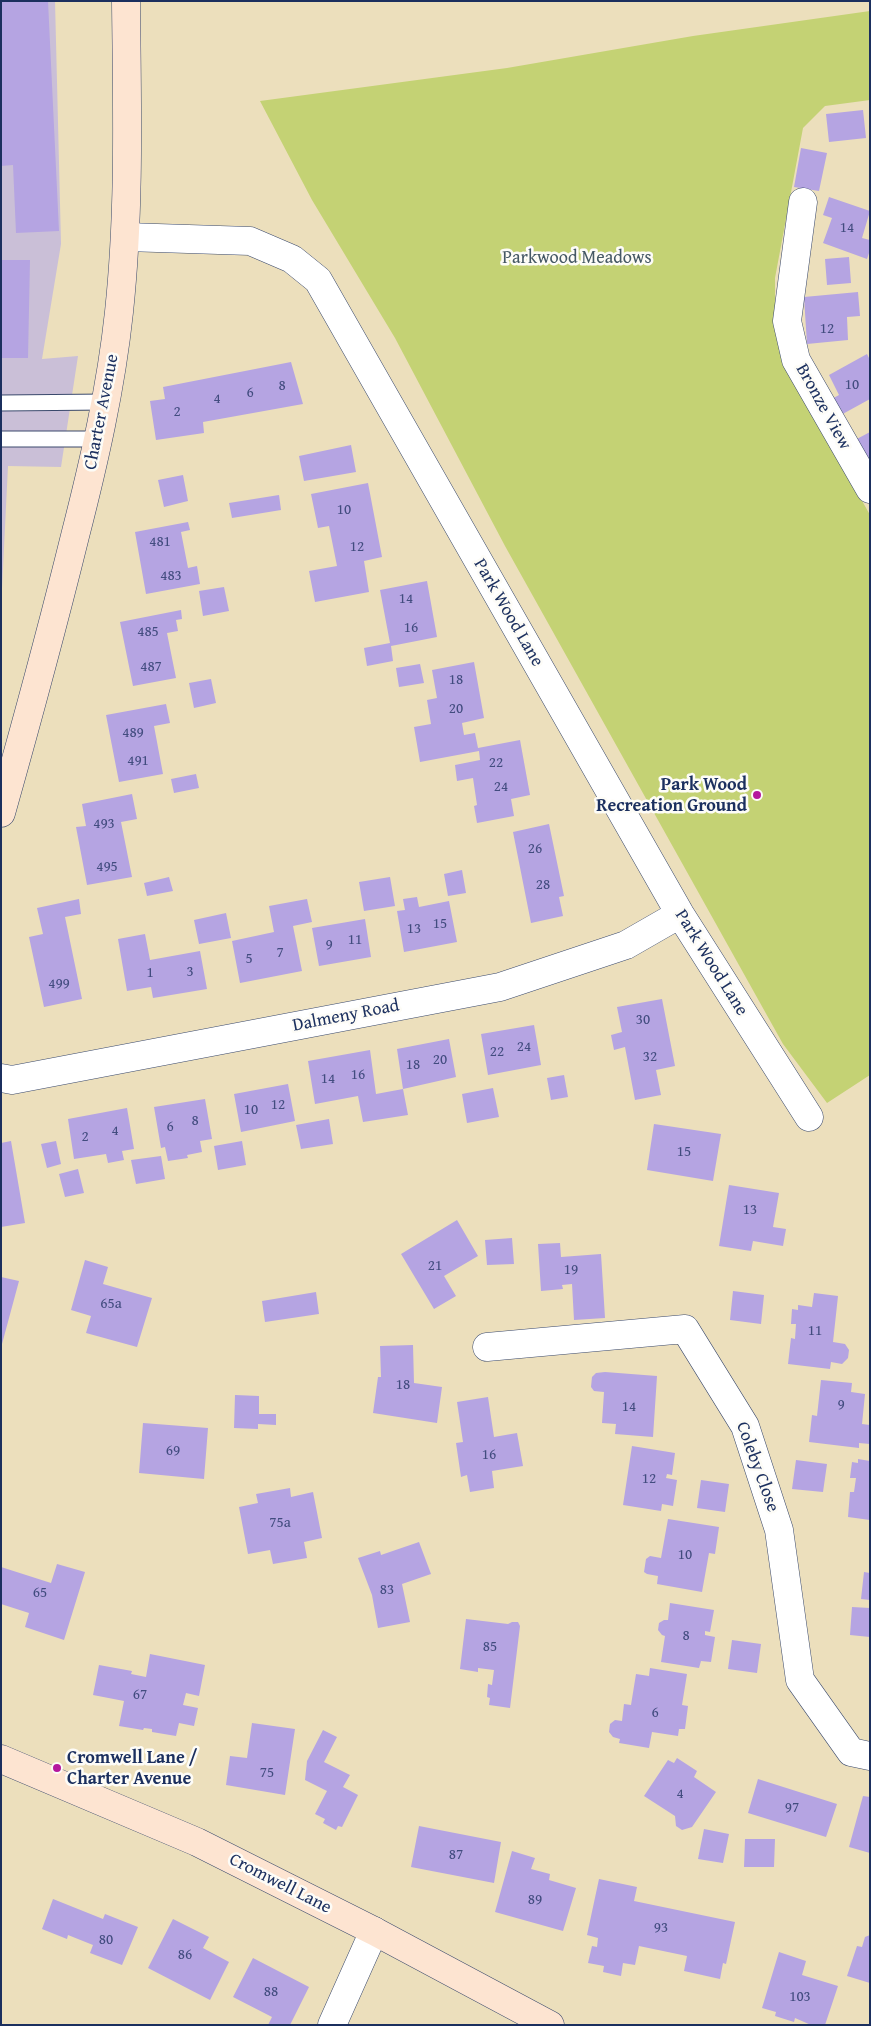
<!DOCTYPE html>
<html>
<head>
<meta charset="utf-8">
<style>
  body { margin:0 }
  #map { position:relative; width:871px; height:2026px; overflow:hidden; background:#ecdfbc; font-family:"Gentium Book Plus",serif }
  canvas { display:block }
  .frame { position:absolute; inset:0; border:2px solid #1b2f5e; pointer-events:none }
</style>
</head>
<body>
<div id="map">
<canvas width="871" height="2026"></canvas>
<div class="frame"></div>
</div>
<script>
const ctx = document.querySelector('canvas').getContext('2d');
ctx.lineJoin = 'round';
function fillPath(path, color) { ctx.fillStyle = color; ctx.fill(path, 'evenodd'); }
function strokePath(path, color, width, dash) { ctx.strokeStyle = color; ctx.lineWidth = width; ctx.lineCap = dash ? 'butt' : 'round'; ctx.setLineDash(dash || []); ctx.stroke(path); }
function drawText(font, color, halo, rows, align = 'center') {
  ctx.font = font + ' "Gentium Book Plus",serif'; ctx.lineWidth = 5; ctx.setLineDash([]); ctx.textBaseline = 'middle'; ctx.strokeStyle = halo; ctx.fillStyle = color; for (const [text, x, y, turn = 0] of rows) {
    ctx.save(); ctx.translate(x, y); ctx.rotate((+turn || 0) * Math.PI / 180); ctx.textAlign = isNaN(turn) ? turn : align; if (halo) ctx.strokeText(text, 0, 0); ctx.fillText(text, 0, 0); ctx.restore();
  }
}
fillPath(new Path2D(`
  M1 1H55L61 244 42 359 78 356 61 467 8 466 1 609Z`), '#cabfd7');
fillPath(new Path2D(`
  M870 11V100L825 106 803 128 775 278V315L800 390 870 515V1075L827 1103 783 1044 505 546 395 338 312 200 260 101 507 68 693 36Z`), '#c4d274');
fillPath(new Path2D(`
  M1 1H48L59 231 16 233 13 165 1 166Z
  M863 110 866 138 829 142 826 114Z
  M801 148 827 153 819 191 794 187Z
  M829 197 870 211 862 238 870 240V250L867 259 823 243 832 218 823 215Z
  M849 257 851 283 827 285 825 259Z
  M1 260H30L28 358H1Z
  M858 292 860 316 847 317 848 340 807 344 804 297Z
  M867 354 870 360V399L839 416 830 400 839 395 829 375Z
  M291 362 303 404 203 422 204 433 156 440 150 401 165 399 163 387Z
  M870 432V468L855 440Z
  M351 445 356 472 304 481 299 456Z
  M183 475 188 501 164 507 158 480Z
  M368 483 382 557 364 561 369 592 315 602 309 571 337 566 329 526 318 528 311 494Z
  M279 495 281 510 232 518 229 503Z
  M188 522 190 530 181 532 188 568 197 566 200 584 146 594 135 532Z
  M427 581 437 637 391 646 393 661 367 666 364 648 390 643 380 590Z
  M224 587 229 611 203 616 199 591Z
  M181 610 182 619 176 620 178 631 167 633 176 678 133 686 120 622Z
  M474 662 484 718 462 723 464 735 475 733 478 748 520 740 530 795 511 799 514 816 477 823 474 806 477 805 473 778 457 781 455 765 480 760 479 751 420 762 414 727 431 724 427 700 437 698 432 670Z
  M420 664 424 683 399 687 396 668Z
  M211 679 216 703 194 708 189 683Z
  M166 704 170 723 154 726 163 774 119 782 106 715Z
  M196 774 199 788 174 793 171 779Z
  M132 794 137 819 121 822 132 877 87 885 76 827 86 826 82 804Z
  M549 824 564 896 559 897 563 916 531 923 513 832Z
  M462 870 466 893 448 896 444 874Z
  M169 877 173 891 147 896 144 883Z
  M390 877 395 906 364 911 359 882Z
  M417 897 419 907 449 901 457 942 404 952 397 911 405 910 403 899Z
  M79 899 81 914 65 917 82 999 44 1007 29 937 43 934 37 908Z
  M307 899 312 922 293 926 302 971 240 983 232 941 274 932 269 906Z
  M226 913 231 938 199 944 194 920Z
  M365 919 371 957 319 966 312 928Z
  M145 934 150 960 200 951 207 989 153 998 151 987 127 991 118 939Z
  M662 999 675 1066 656 1070 661 1095 635 1100 625 1047 614 1050 611 1035 622 1032 617 1007Z
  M534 1025 541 1065 488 1075 481 1034Z
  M449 1039 456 1077 403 1089 408 1115 363 1122 358 1096 315 1104 308 1061 370 1050 376 1094 403 1089 397 1049Z
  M564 1075 568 1097 551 1100 547 1078Z
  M288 1084 295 1121 241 1132 234 1094Z
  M493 1088 499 1117 467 1123 462 1094Z
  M205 1099 212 1139 200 1141 202 1152 187 1155 188 1158 168 1161 165 1147 161 1148 154 1107Z
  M127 1108 134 1149 122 1151 124 1160 108 1163 106 1154 74 1159 68 1119Z
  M329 1119 333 1144 301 1149 296 1125Z
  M654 1124 721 1134 713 1181 647 1170Z
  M11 1141 25 1223 1 1227V1143Z
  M56 1141 61 1164 47 1168 41 1144Z
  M242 1141 246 1165 218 1170 214 1146Z
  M161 1156 165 1179 136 1184 131 1160Z
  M78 1169 84 1193 65 1197 59 1174Z
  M729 1185 779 1193 773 1227 786 1229 783 1246 753 1241 751 1251 719 1246Z
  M457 1220 478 1256 444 1276 456 1296 434 1309 401 1254Z
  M512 1238 514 1264 487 1265 485 1240Z
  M560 1243 561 1257 601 1254 605 1318 574 1320 572 1284 562 1285 563 1289 541 1291 538 1244Z
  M85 1260 108 1267 103 1284 152 1298 137 1347 86 1333 91 1316 71 1310Z
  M1 1277 19 1281 2 1344 1 1343Z
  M733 1291 764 1295 761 1324 730 1320Z
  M316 1292 319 1314 265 1322 262 1301Z
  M814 1293 838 1296 833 1342 845 1344 849 1350 848 1358 842 1364 831 1362 830 1369 788 1364 791 1338 795 1339 796 1324H791L792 1309 798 1310V1305L812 1307Z
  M413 1345 414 1383 442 1387 437 1423 373 1413 378 1377H381L380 1346Z
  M605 1372 657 1376 653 1437 615 1434 616 1424 602 1423 604 1392 594 1391 591 1387 592 1377 596 1373Z
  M821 1380 852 1383 851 1392 865 1394 862 1424 870 1425V1444L859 1443V1448L809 1442 812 1415 817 1416Z
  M235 1395 259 1396V1414H276V1425L258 1424V1429L234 1428Z
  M488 1397 494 1437 517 1433 523 1466 492 1471 494 1488 470 1492 467 1475 461 1477 456 1443 463 1442 457 1402Z
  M143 1423 208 1428 204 1479 139 1473Z
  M632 1446 675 1453 672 1475 667 1474 666 1478 677 1480 673 1506 662 1504 661 1511 623 1505Z
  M858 1459 870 1461V1520L848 1517 850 1492H854L856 1478H850L852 1462 858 1463Z
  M796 1460 827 1464 823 1492 792 1489Z
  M701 1480 729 1484 725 1512 697 1508Z
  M290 1488 291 1497 313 1492 322 1538 304 1542 307 1558 273 1564 270 1550 248 1554 239 1507 258 1503 256 1494Z
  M668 1519 719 1527 715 1554 709 1553 702 1592 657 1584 658 1576 647 1574 644 1572 646 1559 650 1556 661 1558Z
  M419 1542 431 1574 402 1584 410 1622 378 1628 372 1595 358 1558 380 1551 381 1555Z
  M57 1564 85 1572 64 1640 25 1627 29 1613 1 1604V1567L51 1583Z
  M864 1572 870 1573V1600L861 1599Z
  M670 1603 714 1610 710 1632 705 1631V1635L715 1637 711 1662 701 1661 699 1668 661 1662 665 1636 662 1635 658 1630 659 1623 664 1620H668Z
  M852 1607 870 1608V1637L850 1635Z
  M466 1619 508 1624 512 1622H518L520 1626 510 1708 489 1705 490 1698 487 1697 488 1684 492 1685 494 1670 478 1668V1672L460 1669Z
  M732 1640 761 1644 757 1673 728 1669Z
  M150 1654 205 1665 199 1696 186 1693 183 1705 198 1708 194 1726 179 1723 176 1736 152 1732V1729L144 1728 143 1730 119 1726 124 1701 93 1695 99 1665 132 1671 131 1674 146 1677Z
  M650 1668 687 1674 682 1705 688 1706 685 1729H679L678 1736 652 1732 649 1748 619 1743 620 1739 613 1737 609 1732 610 1724 615 1720 622 1721 624 1704 631 1705 636 1674 649 1676Z
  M252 1723 295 1729 285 1795 226 1785 230 1756 247 1758Z
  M323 1730 337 1737 324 1762 350 1775 343 1787 358 1795 342 1827 338 1826 336 1830 323 1823 325 1819 315 1814 327 1791 305 1780 307 1761Z
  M677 1758 697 1771 694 1777 716 1792 692 1827 682 1830 676 1826 675 1816 644 1796 668 1760 674 1763Z
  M758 1779 837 1804 826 1837 748 1813Z
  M863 1796 870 1797V1853L849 1847Z
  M419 1826 501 1842 494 1883 411 1867Z
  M704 1829 729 1834 723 1863 698 1859Z
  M745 1839H775L774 1867H744Z
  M512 1851 535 1858 531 1869 550 1874 549 1880 576 1888 563 1931 495 1912Z
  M599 1879 637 1887 634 1901 735 1922 726 1964 723 1963 720 1979 684 1971 687 1956 639 1946 635 1965 623 1963 621 1976 603 1972 604 1966 588 1963 592 1946 597 1947 598 1938 587 1935Z
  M53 1899 103 1919 105 1914 138 1927 122 1965 90 1953 93 1945 68 1935 67 1939 42 1929Z
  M173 1919 209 1937 203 1948 229 1962 210 2000 148 1968Z
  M870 1935V1983L847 1976 857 1946 862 1947 865 1937Z
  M779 1952 806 1961 802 1975 838 1986 825 2025H811L795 2018 794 2022 775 2016 776 2012 762 2008Z
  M253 1958 309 1987 290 2025H268L272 2017 233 1997Z`), '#b5a4e2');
const lane = new Path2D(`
  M1 403 107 402
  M1 439H99`);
const street = new Path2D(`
  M803 202 787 321 796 360 870 489
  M126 237 250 241 292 259 318 280 680 914 809 1117
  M1 1078 12 1080 500 987 626 945 680 914
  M487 1347 685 1329 745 1426 779 1530 800 1680 851 1752 870 1756
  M332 2025 374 1931`);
const secondary = new Path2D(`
  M1 813C27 721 52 629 75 536 94 462 111 388 119 312 130 209 127 105 126 1
  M1 1759 197 1842 374 1931 550 2025`);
strokePath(lane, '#3a496c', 17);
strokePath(street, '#3a496c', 29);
strokePath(secondary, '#3a496c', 29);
strokePath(lane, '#fff', 15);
strokePath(street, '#fff', 28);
strokePath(secondary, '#fde4d1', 28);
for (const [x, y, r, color] of [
  [757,795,5,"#b5179e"],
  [57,1768,5,"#b5179e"]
]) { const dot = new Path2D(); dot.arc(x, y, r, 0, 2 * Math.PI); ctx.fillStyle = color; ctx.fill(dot); strokePath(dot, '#fdfcf7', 2); }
drawText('15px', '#424c7f', null, [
  ["14",847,228],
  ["12",827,329],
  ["10",852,385],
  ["8",282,386],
  ["6",250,393],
  ["4",217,399],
  ["2",177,412],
  ["10",344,510],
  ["481",160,542],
  ["12",357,547],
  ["483",171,576],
  ["14",406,599],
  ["16",411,628],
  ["485",148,632],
  ["487",151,667],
  ["18",456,680],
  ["20",456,709],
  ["489",133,733],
  ["491",138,761],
  ["22",496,763],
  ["24",501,787],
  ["493",104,824],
  ["26",535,849],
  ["495",107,867],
  ["28",543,885],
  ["15",440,924],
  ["13",414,929],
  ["11",355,940],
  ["9",329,945],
  ["7",280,953],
  ["5",249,959],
  ["3",190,972],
  ["1",150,973],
  ["499",59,984],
  ["30",643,1020],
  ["24",524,1047],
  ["22",497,1052],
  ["32",650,1057],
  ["20",440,1060],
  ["18",413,1065],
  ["16",358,1075],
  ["14",328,1079],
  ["12",278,1105],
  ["10",251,1110],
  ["8",195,1121],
  ["6",170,1127],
  ["4",115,1131],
  ["2",85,1137],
  ["15",684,1152],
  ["13",750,1210],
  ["21",435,1266],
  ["19",571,1270],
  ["65a",111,1304],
  ["11",815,1331],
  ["18",403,1385],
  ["9",841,1405],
  ["14",629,1407],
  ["69",173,1451],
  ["16",489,1455],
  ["12",649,1479],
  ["75a",280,1523],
  ["10",685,1555],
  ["83",387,1590],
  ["65",40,1593],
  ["8",686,1636],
  ["85",490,1647],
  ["67",140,1695],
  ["6",655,1713],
  ["75",267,1773],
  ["4",680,1794],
  ["97",792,1808],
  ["87",456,1855],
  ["89",535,1900],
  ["93",661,1928],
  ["80",106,1940],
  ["86",185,1955],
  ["88",271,1992],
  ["103",800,1997]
]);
drawText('18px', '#455864', '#fdfcf7', [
  ["Parkwood Meadows",577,258]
]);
drawText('18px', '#1b2f5e', '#fdfcf7', [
  ["Bronze View",823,407,61],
  ["Charter Avenue",102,412,-79],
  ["Park Wood Lane",508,613,60],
  ["Park Wood Lane",711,963,58],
  ["Dalmeny Road",346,1016,-11],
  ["Coleby Close",757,1467,70],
  ["Cromwell Lane",280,1884,27]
]);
drawText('bold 18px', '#1b2f5e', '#fdfcf7', [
  ["Park Wood",747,785],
  ["Recreation Ground",747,806],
  ["Cromwell Lane /",67,1758,"left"],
  ["Charter Avenue",67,1779,"left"]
], 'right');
</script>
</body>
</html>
